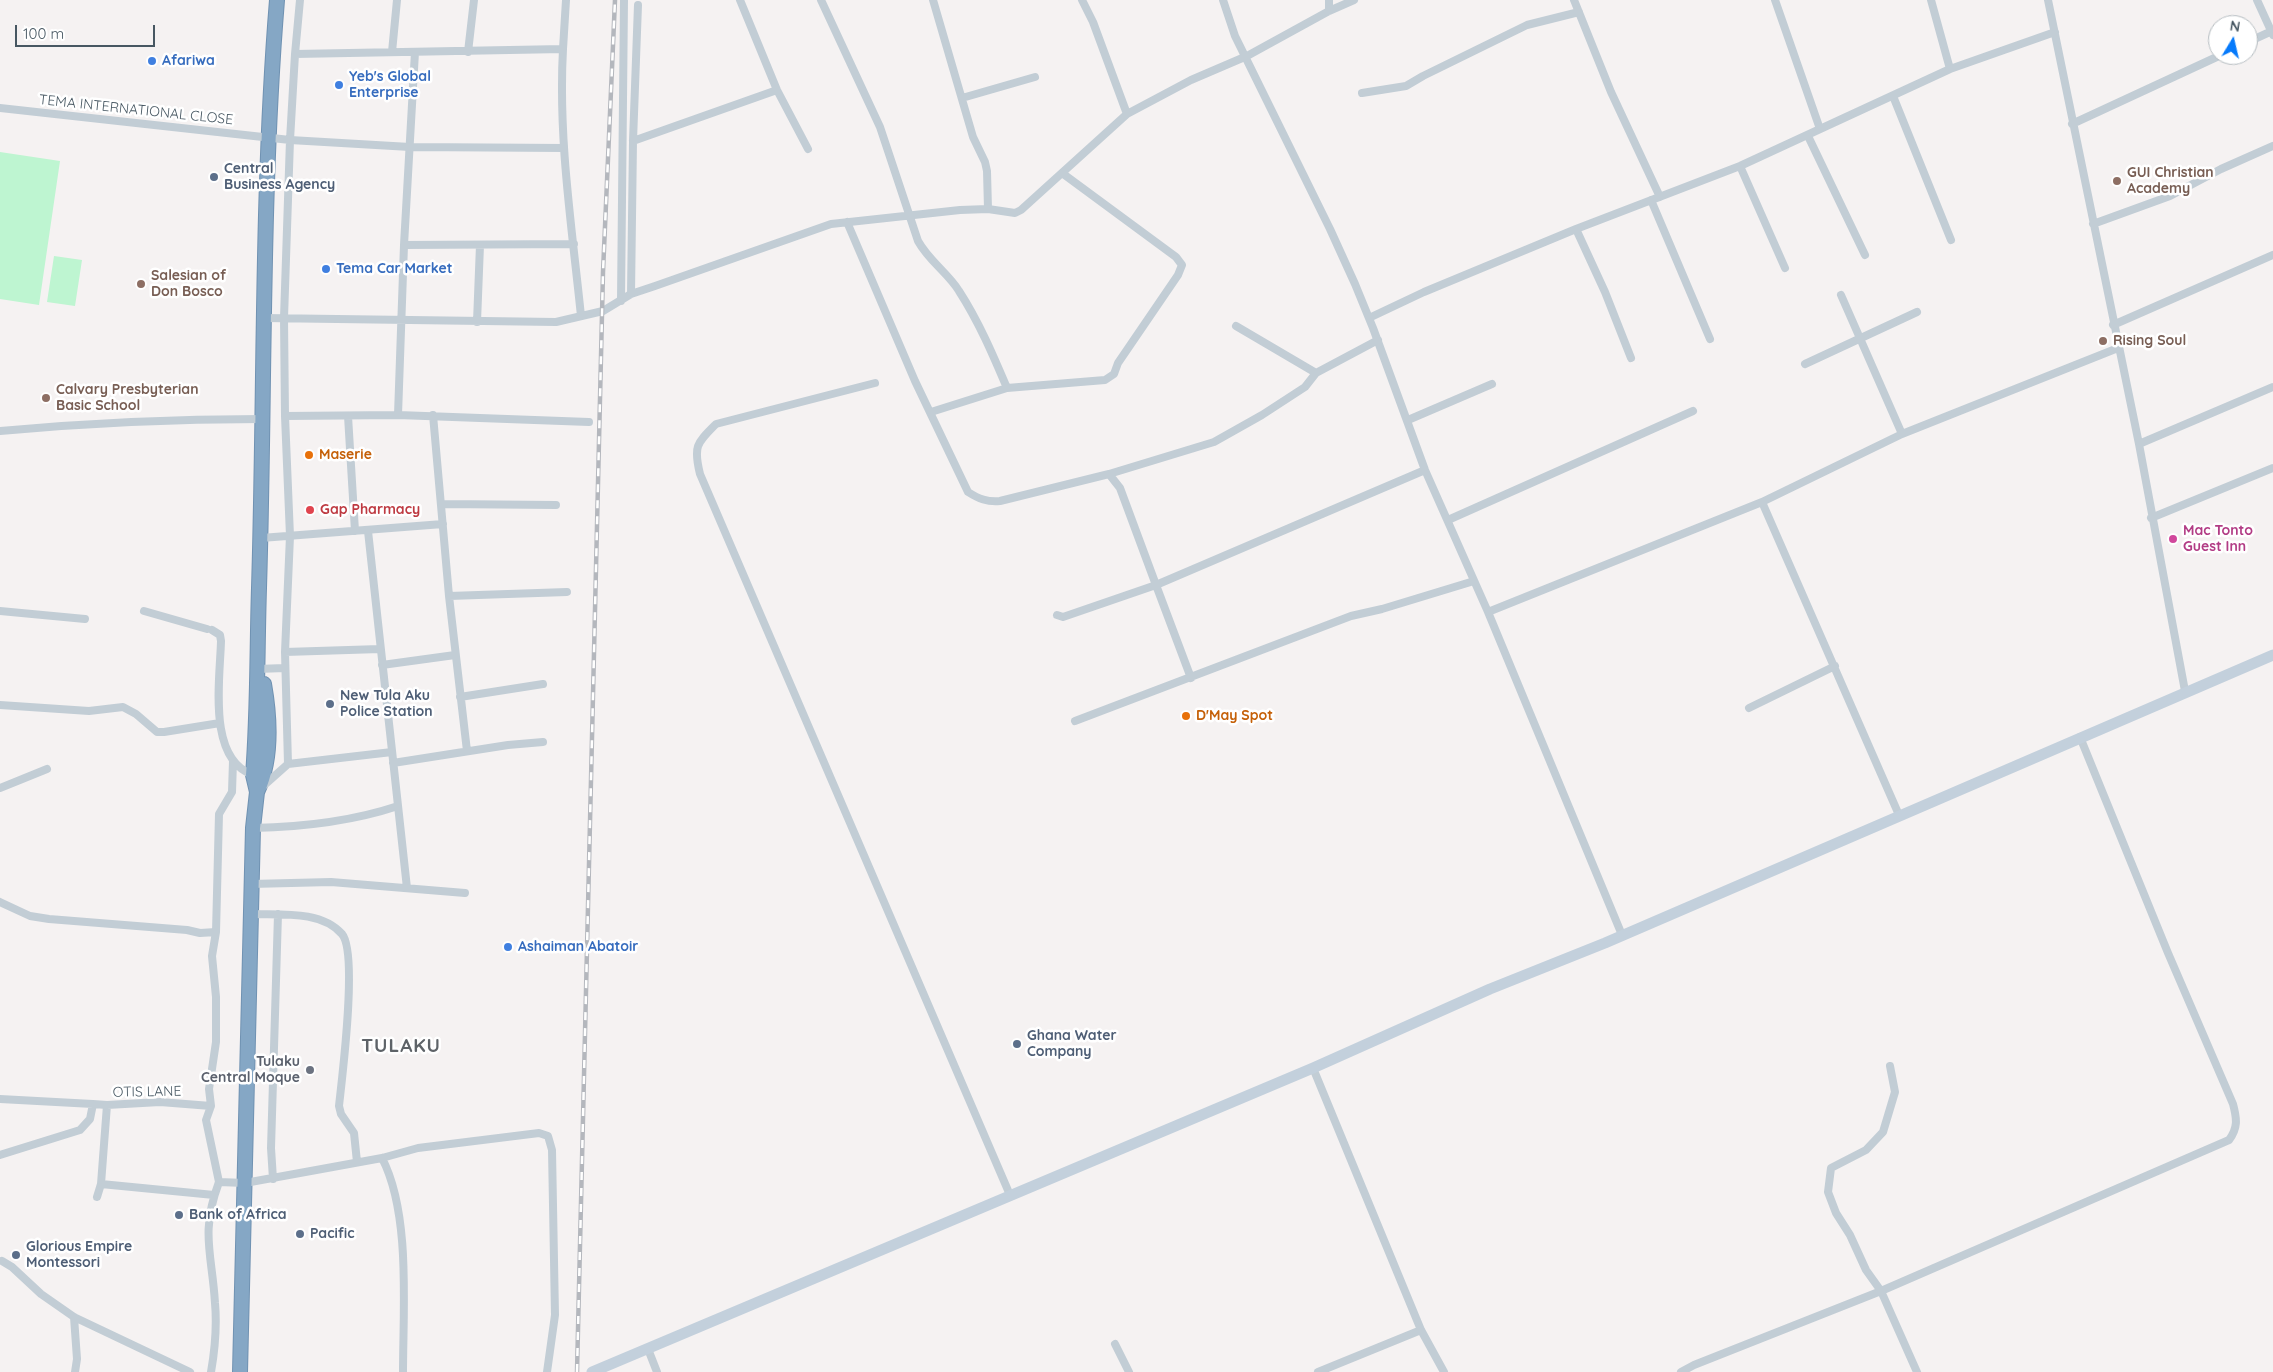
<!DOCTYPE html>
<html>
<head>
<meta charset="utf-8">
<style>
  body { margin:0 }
  #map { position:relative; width:2273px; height:1372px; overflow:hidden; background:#f5f2f2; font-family:Quicksand,sans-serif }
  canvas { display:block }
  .north { position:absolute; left:2208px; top:15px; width:50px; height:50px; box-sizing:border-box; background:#fff; border:1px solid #b5bcc0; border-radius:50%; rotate:9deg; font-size:14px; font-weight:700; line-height:20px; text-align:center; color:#475762 }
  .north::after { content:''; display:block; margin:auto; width:18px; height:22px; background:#067afb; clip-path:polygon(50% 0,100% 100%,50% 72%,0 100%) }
  .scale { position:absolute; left:15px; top:25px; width:140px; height:22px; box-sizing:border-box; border:2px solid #475762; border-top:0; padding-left:6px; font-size:15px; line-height:18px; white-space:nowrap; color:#475762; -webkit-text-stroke:4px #fff; paint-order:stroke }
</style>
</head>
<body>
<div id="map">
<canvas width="2273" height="1372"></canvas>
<div class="north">N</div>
<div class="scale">100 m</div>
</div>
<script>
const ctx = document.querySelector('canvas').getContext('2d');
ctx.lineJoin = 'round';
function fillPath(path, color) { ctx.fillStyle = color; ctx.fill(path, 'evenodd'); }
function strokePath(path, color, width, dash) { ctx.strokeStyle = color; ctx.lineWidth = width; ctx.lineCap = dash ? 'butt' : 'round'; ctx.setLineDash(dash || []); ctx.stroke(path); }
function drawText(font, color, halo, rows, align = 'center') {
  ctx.font = font + ' Quicksand,sans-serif'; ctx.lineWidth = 5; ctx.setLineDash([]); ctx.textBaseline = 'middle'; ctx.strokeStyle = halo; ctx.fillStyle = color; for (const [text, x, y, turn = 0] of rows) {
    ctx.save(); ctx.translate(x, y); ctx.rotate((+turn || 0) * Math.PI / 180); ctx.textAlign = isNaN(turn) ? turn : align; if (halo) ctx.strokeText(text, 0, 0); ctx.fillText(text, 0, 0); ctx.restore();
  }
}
fillPath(new Path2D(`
  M0 152 60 161 39 305 0 299Z
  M54 256 82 260 75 306 47 302Z`), '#bef5d1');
const highway = new Path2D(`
  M257 792C272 760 270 718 264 684
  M240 1372 253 828 257 792 253 775C258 713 257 651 259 588 265 392 261 196 277 0`);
strokePath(highway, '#7092b2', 16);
strokePath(new Path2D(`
  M300 0 295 54 563 49 566 0
  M740 0 777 90 808 149
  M821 0 880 127 918 241C929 261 948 273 959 291 979 322 993 355 1007 388
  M933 0 973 137 985 162 987 171 988 209
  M1082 0 1093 22 1127 114
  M1223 0 1235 36 1330 229 1355 284 1373 328 1425 470 1488 612 1622 935
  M1574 0 1611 92 1660 197
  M1775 0 1820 129
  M1931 0 1950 69
  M2048 0 2139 444 2185 691
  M2257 0 2273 35
  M1329 11V0
  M2248 42 2272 31
  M563 49C558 138 572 228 581 316
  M392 52 397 0
  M468 52 474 0
  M295 54 290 140 410 147 564 148
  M1362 93 1406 86 1423 76 1527 25 1579 12
  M1893 96 1951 240
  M962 98 1035 77
  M0 108 290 140 284 318 285 416 290 536 285 652 288 764
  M2072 124 2221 55
  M1808 136 1865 255
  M633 141 777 90
  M1740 166 1785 268
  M1651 200 1710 339
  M847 222 915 381 968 492C979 499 987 502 1000 501L1109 474
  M2093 224 2170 196 2221 169 2273 146
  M1576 229 1605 292 1631 358
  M404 245 574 244
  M631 294 633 141 638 5
  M1841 295 1902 434
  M621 301 624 0
  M264 318 556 322 603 311 631 294 655 286 831 224 960 210 988 209 1015 213 1021 210 1127 114 1191 80 1247 56 1329 11 1354 0
  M1369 318 1424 292 1576 229 1740 166 1950 69 2055 32
  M477 322 480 245
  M2113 325 2273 255
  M1236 326 1316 373
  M1805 364 1917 312
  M875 383 716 424C697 443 693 446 700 474L1010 1195
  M931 412 1007 388 1105 380 1114 374 1118 363 1178 275 1182 265 1176 257 1062 173
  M398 415 589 422
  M433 415 449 596 467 751
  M285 416 398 415 404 245 415 52
  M348 416 355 531
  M1408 420 1492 384
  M0 431C88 423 174 419 262 419
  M2139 444 2273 387
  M1762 502 1899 815
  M442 504 556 505
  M2151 518 2273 468
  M1448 520 1693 411
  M368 531 407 888
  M261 538 443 524
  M449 596 567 592
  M0 611 85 619
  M144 611 207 629
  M1488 612 1762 502 1902 434 2118 348
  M1057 615 1063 617 1156 585 1120 488 1109 474 1214 442 1262 415 1305 387 1316 373 1378 340
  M212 630 220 635 221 641C220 680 207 759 253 775
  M285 652 380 649
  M382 665 455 655
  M257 669 285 668
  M1191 678 1156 585 1425 470
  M460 697 543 684
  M0 705 89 711 123 707 136 714 157 732H164L220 723
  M1749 708 1835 666
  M1075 721 1351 616 1382 609 1474 581
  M393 763 508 745 543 742
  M0 788 47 769
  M261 788 288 764 392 752
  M253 828C303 827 350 822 398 806
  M251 884 331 882 465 893
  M0 902 30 916 49 919 187 930 200 933 216 932 212 956 216 997V1042L209 1089 211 1106 206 1120 219 1182 245 1183 382 1158 418 1148 539 1133 548 1136 552 1150 555 1315 547 1372
  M251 914C280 915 321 910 342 934 358 953 342 1078 339 1106L341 1114 354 1133 357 1162
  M216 932 219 814 232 792 233 761
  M1890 1066 1895 1092 1883 1132 1866 1150 1831 1168 1828 1192 1836 1213 1850 1235 1866 1270 1881 1291 1917 1372
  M1313 1068 1421 1330 1444 1372
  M0 1099 93 1104
  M0 1155 80 1130 90 1119 93 1104 107 1105 160 1102 211 1106
  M382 1158C411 1214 403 1309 403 1372
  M273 1179 271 1148 278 914
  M101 1184 214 1195
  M97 1197 101 1184 107 1105
  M2 1261 12 1267 41 1294 74 1317 190 1372
  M74 1317 77 1359 75 1372
  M1115 1344 1129 1372
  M648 1349 657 1372
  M211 1372C215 1349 217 1326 215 1303 212 1253 200 1233 219 1182
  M1318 1372 1421 1330
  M1681 1372 1694 1365 1881 1291 2229 1140C2238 1128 2237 1119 2233 1104L2168 953 2080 737`), '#c2cdd5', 8);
strokePath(new Path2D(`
  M592 1372 1313 1068 1490 989 1605 943 2273 655`), '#c3d0dc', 11);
strokePath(highway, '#85a7c5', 14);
const rail = new Path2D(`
  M577 1372 603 272 615 0`);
strokePath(rail, '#b4b7bd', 4.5);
strokePath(rail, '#fff', 2.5, [8]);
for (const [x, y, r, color] of [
  [152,61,5,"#3f7fe0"],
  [339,85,5,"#3f7fe0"],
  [214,177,5,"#5c6f8a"],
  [2117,181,5,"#8d6e63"],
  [326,269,5,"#3f7fe0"],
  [141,284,5,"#8d6e63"],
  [2103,341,5,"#8d6e63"],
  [46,398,5,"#8d6e63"],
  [309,455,5,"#e8710a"],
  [310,510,5,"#e0444e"],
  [2173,539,5,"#d1479c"],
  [330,704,5,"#5c6f8a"],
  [1186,716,5,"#e8710a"],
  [508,947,5,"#3f7fe0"],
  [1017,1044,5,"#5c6f8a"],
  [310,1070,5,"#6b7280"],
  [179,1215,5,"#5c6f8a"],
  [300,1234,5,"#5c6f8a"],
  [16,1255,5,"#5c6f8a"]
]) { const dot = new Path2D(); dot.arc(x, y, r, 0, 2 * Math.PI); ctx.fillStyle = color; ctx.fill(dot); strokePath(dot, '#fff', 2); }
drawText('bold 14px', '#366cbe', '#fff', [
  ["Afariwa",162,61],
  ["Yeb's Global",349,77],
  ["Enterprise",349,93],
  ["Tema Car Market",336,269],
  ["Ashaiman Abatoir",518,947]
], 'left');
drawText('14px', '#475762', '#fff', [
  ["TEMA INTERNATIONAL CLOSE",136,110,6],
  ["OTIS LANE",147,1092,-1]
]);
drawText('bold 14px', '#4e5e75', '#fff', [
  ["Central",224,169],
  ["Business Agency",224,185],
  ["New Tula Aku",340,696],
  ["Police Station",340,712],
  ["Ghana Water",1027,1036],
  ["Company",1027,1052],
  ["Bank of Africa",189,1215],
  ["Pacific",310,1234],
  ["Glorious Empire",26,1247],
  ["Montessori",26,1263]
], 'left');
drawText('bold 14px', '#785e54', '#fff', [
  ["GUI Christian",2127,173],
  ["Academy",2127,189],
  ["Salesian of",151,276],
  ["Don Bosco",151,292],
  ["Rising Soul",2113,341],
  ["Calvary Presbyterian",56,390],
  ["Basic School",56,406]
], 'left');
drawText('bold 14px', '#c56008', '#fff', [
  ["Maserie",319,455],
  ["D'May Spot",1196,716]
], 'left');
drawText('bold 14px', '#be3a42', '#fff', [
  ["Gap Pharmacy",320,510]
], 'left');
drawText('bold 14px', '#b23c85', '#fff', [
  ["Mac Tonto",2183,531],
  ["Guest Inn",2183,547]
], 'left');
drawText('bold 14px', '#5b616d', '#fff', [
  ["Tulaku",300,1062],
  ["Central Moque",300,1078]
], 'right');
ctx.letterSpacing = '1px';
drawText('bold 19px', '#5e6368', '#fff', [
  ["TULAKU",401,1046]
]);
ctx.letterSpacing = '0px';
</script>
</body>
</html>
